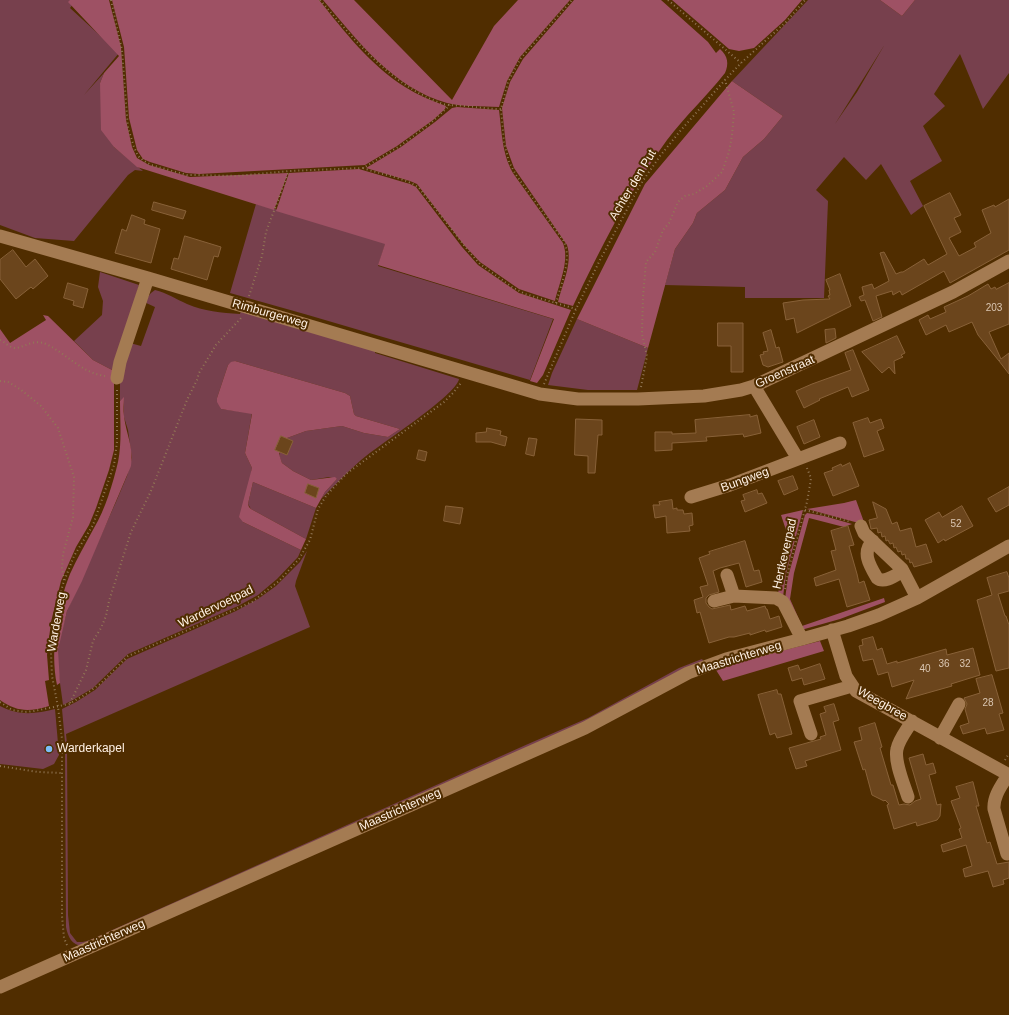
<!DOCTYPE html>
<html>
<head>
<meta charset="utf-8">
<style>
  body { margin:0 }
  canvas { display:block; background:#502d00 }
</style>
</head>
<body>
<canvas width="1009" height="1015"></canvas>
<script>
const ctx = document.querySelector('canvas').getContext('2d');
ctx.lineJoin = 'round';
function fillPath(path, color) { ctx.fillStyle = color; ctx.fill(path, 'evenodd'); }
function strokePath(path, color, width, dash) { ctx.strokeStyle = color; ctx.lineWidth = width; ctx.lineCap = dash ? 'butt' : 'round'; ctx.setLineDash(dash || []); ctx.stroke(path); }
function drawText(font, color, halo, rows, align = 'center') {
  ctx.font = font + ' Arial,sans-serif'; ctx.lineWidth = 4; ctx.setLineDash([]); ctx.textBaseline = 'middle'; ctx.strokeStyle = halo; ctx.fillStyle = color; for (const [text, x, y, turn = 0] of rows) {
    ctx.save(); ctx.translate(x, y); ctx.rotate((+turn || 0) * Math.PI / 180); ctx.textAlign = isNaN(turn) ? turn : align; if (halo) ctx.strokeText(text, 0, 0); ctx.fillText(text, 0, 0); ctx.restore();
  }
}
fillPath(new Path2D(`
  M0 0H76L70 8 119 53 84 95 104 73 100 83 114 147 143 171 135 170 128 175 74 241 35 238 0 225Z
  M808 0H880L902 16 915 0H1009V73L983 109 960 54 934 94 945 106 923 126 942 161 910 181 923 206 911 215 881 164 866 180 844 157 816 190 828 201 824 298H745V287L665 285 675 249 693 223 697 213 725 190 743 157 764 139 783 116 732 81ZM885 44 857 92 835 124Z
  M256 204 387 239 378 266 553 319 530 380C430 351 331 321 230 293Z
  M100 272 139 285 114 371 93 360 74 341 102 315 103 301 98 287Z
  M155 290C167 293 176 299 187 304 204 311 221 313 240 314L241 311 375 351V353L459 379C456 396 378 445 360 461 346 473 334 486 321 499L325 492 337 479 329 477 311 480 293 471 282 463 279 455 287 438 306 431 342 426 364 433 388 437 400 429 356 416 354 414 350 396 345 393 235 361 228 365 217 398 221 409 252 413 245 453 252 468 243 522 301 550 298 557 277 579 258 595 238 606 128 654 93 688 73 700 63 705C61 687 57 669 58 651 59 637 64 624 67 611L116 502 127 476 132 458 128 430 124 417V398L120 401V382L130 343 141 346 155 307 144 302 151 293Z
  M577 319 648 348 637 390H588L548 385 552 373Z
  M253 482 316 508 306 539 251 509 248 504Z
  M307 551 296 581 295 586 310 627 66 734 67 744 68 915 70 933 77 942H83L90 940 528 744 588 718 679 668 702 659 704 662 580 724 82 946C72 945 68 937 66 927L65 742 62 709 76 702 95 690 127 659 236 611 258 599 276 586 300 562Z
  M0 706C19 716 35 714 55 709L59 755 54 764 43 769 0 764Z`), '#77404d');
fillPath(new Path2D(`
  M70 0H109L121 47 126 120 132 147 137 158 149 165 190 177 288 173 274 210 137 167 114 147 101 130 100 83 104 73 119 56 68 2Z
  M112 0H319C344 31 370 65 405 87 418 95 432 101 446 106L445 109 433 120 397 146 365 165 199 174 186 173 150 162 143 159 137 150 129 118 124 47Z
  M323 0H354L452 100 494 26 518 0H570L520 57 507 81 499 107C482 106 463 107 447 103 393 88 357 40 323 0Z
  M574 0H661L708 42 716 53 720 49C728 56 729 64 725 73 707 96 685 116 667 140 629 191 600 249 573 306L558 302C562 285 573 263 567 245L514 168 506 146 502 108 510 82 523 59Z
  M672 0H802L785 20 754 48 739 51 729 49Z
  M880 0H915L902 16Z
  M732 81 783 116 764 139 743 157 725 190 697 213 693 223 675 249 648 348 577 319 645 184Z
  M457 107 499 110C502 133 502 157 515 176L563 243C570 261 559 283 555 301L519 289 480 262 464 245 417 184 410 181 366 168 401 147 435 122 452 108Z
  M359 169 410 184 416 187 462 247 478 265 519 293 571 310 543 375 537 383 530 381 554 319 378 265 385 244 276 211 289 173Z
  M43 315 48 316 93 360 114 371V450L109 470 96 508 89 525 76 547 61 581 51 622 47 655 49 680 45 681 49 706C29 712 17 712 0 700V329L10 343 46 320Z
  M235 361 345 393 350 396 354 414 356 416 400 429 388 437 364 433 342 426 306 431 287 438 279 454 282 463 293 471 311 480 335 477 337 479 325 492 316 508 253 482 248 504 249 507 251 509 306 539 301 550 243 522 239 517 252 468 245 453 252 414 221 409 217 402V398L228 365 231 362Z
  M124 397C124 403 123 410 124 416 126 434 134 447 131 466L82 581 67 611 58 650 60 683 57 685C50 651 57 606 70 574 77 558 86 543 94 528 105 510 113 483 118 462 122 442 120 422 120 401Z
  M856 500 864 522H855L807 509 844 503Z
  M803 510 786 574 783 597 778 593 790 542 781 515Z
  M807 513 824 516 852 524 844 527 809 518 794 573 790 599 802 626 884 598 885 602 840 619 801 630 785 599 788 577 805 515Z
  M820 641 824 651 723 681 716 670 718 668 738 662Z`), '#9e5164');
const building = new Path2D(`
  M950 193 961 215 954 218 961 232 949 238 959 256 976 247 974 243 991 233 982 210 994 205 995 207 1009 199V250L950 283 944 271 902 295 900 291 893 295 892 291 876 296 882 317 873 321 865 300 861 301 859 297 864 295 862 287 872 284 874 289 889 281 880 253 884 252 896 274 901 272H903L924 259 928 265 947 254 924 206Z
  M154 202 186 211 183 219 152 210Z
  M132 215 145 220 144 224 160 229 151 263 115 253 122 229 126 231Z
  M185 236 221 247 218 257 214 256 207 280 171 269 174 258 178 259Z
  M13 250 26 267 35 259 48 276 33 289 31 287 16 299 0 279V260Z
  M840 274 851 306 797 333 794 318 786 320 783 303 803 300 830 299 828 296 830 295 829 290H830L826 280Z
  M68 283 88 289 83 308 73 305 74 301 64 298Z
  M1009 283V324L989 332 1001 359 1009 353V374L999 361 1000 360 999 361 978 335 972 322 949 332 946 325 926 335 919 320 928 315 930 319 946 312 944 307 968 296 988 284 991 289 995 287 996 289Z
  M718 323H743V372H731V346H718Z
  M835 329 836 338 826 343 825 330Z
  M771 330 776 348 779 347 783 362 768 367 763 365 760 355 764 354 763 352 768 351 763 333Z
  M897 336 905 353 901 355 903 357 894 361 895 374 889 367 882 373 862 352Z
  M853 350 869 390 852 397 848 387 819 399 820 400 804 408 796 391 812 384 851 370 845 353Z
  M750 415V417L757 415 761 433 744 437 743 434 706 437 707 441 672 443V450L655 451V432H672V434L696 433 695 420Z
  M868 418 870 423 881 419 884 428 877 431 884 450 864 457 853 423Z
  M576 419 602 420V435H598L595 473H588V456L575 455Z
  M814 420 820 437 804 444 797 427Z
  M487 428 501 431 500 435 507 437 505 446 491 442H476V433L486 432Z
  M281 436 293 441 287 455 275 450Z
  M529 438 537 439 534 456 526 454Z
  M419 450 427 452 425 461 417 459Z
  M850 463 859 486 833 496 824 473 833 470 832 468 841 464 842 466Z
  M793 476 798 489 784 495 778 481Z
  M308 484 319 488 316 498 305 493Z
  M1009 487V505L996 512 988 499Z
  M757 490 758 494 762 493 767 503 745 512 741 501 745 500 743 495Z
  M672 500 673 509 677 508V510H683L684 514 692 513 693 525 689 526 690 531 667 533 666 516 655 518 653 505H660L659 502Z
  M873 502 886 509 892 524 897 522 900 531 911 528 916 547 926 544 932 562 914 567 912 562 910 563 909 559H906L905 554 902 555 901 551 898 552 896 547 894 548 893 543 890 544 888 540 886 541 885 536 882 537 881 532 878 533 877 528 871 529 869 520 877 518Z
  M446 506 463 508 460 524 444 521Z
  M962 506 973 526 945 541 944 539 938 543 925 520 939 512 942 517Z
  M848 526 854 545 849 546 857 574 859 583 864 581 870 600 847 607 839 579 816 586 814 578 836 570 831 551 836 550 831 531Z
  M745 541 754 571 759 570 762 582 746 587 739 563 720 568 713 571 719 592 709 595 706 598V603L709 607 712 609 730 605 731 610 745 606 747 611 765 606 766 609H767L770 619 779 616 782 627 766 632 765 630 750 635V633L734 637H729L709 643 700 612 697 613 694 600 703 597 700 587 708 585 699 558 710 554 709 552Z
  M1007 572 1009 578V591L998 594 1005 616H1006L1009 625V668L996 671 977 600 992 595 987 578Z
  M873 637 877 650 882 648 887 664 897 661V663L946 649 947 655 973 648 980 675 951 684 952 686 906 699 914 680 892 687 888 672 878 675 873 659 863 661 859 646 863 645 862 640Z
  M820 664 825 679 804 685 802 678 792 681 788 668 798 665 800 670Z
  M992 675 1003 713 999 714 1004 730 987 734 985 728 963 734 960 726 969 723 965 709 967 704 964 698 980 693 976 679Z
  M777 690 778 694H781L792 734 777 738 775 733 770 735 758 695Z
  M834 704 839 720 833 722 841 750 805 761 807 766 796 769 789 748 821 739 820 737 826 735 820 714 826 712 824 707Z
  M875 723 882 747 880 748 891 785H893L899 805 904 804 910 805 915 801 921 799 909 758 923 754 926 765 933 763 936 773 929 775 937 805 941 804 940 816 937 820 917 826 916 822 894 829 887 805 889 804 885 800 884 801 872 795 865 769 863 770 854 742 862 740 859 728Z
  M973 782 979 806H976L987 843 990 842 997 864 1009 862V878L1003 880 1004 884 993 887 988 871 965 877 963 869 972 866 966 845 943 852 941 845 962 838 959 829 961 828 951 801 960 798 956 787Z`);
fillPath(building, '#6b451c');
strokePath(building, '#886138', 1);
strokePath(new Path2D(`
  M111 0 122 50 128 128 134 147 138 156 144 161 151 165 187 175H195L237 176 289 171 363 168 400 146 432 122 450 105
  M320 0C356 41 390 85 443 104 450 106 457 105 464 106 477 107 488 109 501 109
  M668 0 741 63
  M363 168C379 174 407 178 419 188L471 254 480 264 512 287 525 294 576 309
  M249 296 262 256 266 232 289 171
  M556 303C561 284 573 257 563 240L516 175 509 162 504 142 501 109 508 82 521 58 572 0
  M0 340C5 342 11 349 16 348 27 346 34 339 46 344 67 354 82 373 105 376
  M0 381 8 382 20 389 41 406 58 428 74 477 73 517 63 554 62 568 64 580
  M544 384 576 309 600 260 640 185 660 156 681 130 725 80 741 63 786 22 805 0
  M641 387 647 356 642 334 643 297 646 262 655 252 663 230 669 223 678 202 685 196 694 194 707 186 722 172 729 152 732 135 734 112 725 80
  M805 510 851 522
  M785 589 789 568 807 502 810 485 811 478 807 468
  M0 702 12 710 25 712 34 711 69 704 86 694 100 684 128 656 252 602 279 581 299 559 310 540 318 509 326 496 346 474 444 402 453 393 461 383
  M70 703 86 670 93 641 101 628 106 616 109 601 131 532 151 491 187 400 197 380 199 373 216 345 242 317
  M1005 760 1009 753
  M0 766 38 772 62 773
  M67 945 64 938 62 916V739L58 707 52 676 51 653 56 610 63 584 74 556 93 525 114 465 117 442V389`), '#927756', 2, [1, 3]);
strokePath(new Path2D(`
  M0 236 148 278 540 394 578 399H638L704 396 741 390 754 386 953 292 1009 261
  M117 378 120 362 148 278
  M754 386 798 459
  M691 497 730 485 840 443
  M861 526 864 533 902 569 917 598
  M873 541C861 552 870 566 877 578 884 584 896 575 903 571
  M727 575 734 596
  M714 601 734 596 776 598 783 602 802 639
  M832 630 846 676 856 691 1009 775
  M811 734 800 701 852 686
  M940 738 959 704
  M908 797C904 784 894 762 897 749 899 739 907 730 912 721
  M1007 854 994 809C993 796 1002 785 1008 775
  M0 987 585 728 688 673 726 659 802 639 848 626 879 615 917 598 1009 546`), '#a47b52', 13);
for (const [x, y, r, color] of [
  [49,749,4,"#7bbef8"]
]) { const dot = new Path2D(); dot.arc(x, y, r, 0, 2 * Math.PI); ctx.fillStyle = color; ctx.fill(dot); strokePath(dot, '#502d00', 1.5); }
drawText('10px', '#dac6b2', null, [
  ["203",994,308],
  ["52",956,524],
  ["36",944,664],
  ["32",965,664],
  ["40",925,669],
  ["28",988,703]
]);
drawText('12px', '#fff1e4', '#502d00', [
  ["Achter den Put",633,185,-59],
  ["Rimburgerweg",270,314,16],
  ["Groenstraat",785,372,-24],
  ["Bungweg",745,480,-20],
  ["Hertkeverpad",785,554,-77],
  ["Wardervoetpad",216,607,-26],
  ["Warderweg",57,622,-80],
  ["Maastrichterweg",739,658,-17],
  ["Weegbree",882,704,30],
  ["Maastrichterweg",400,810,-24],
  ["Maastrichterweg",104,941,-24]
]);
drawText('12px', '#fff1e4', '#502d00', [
  ["Warderkapel",57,749]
], 'left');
</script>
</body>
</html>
